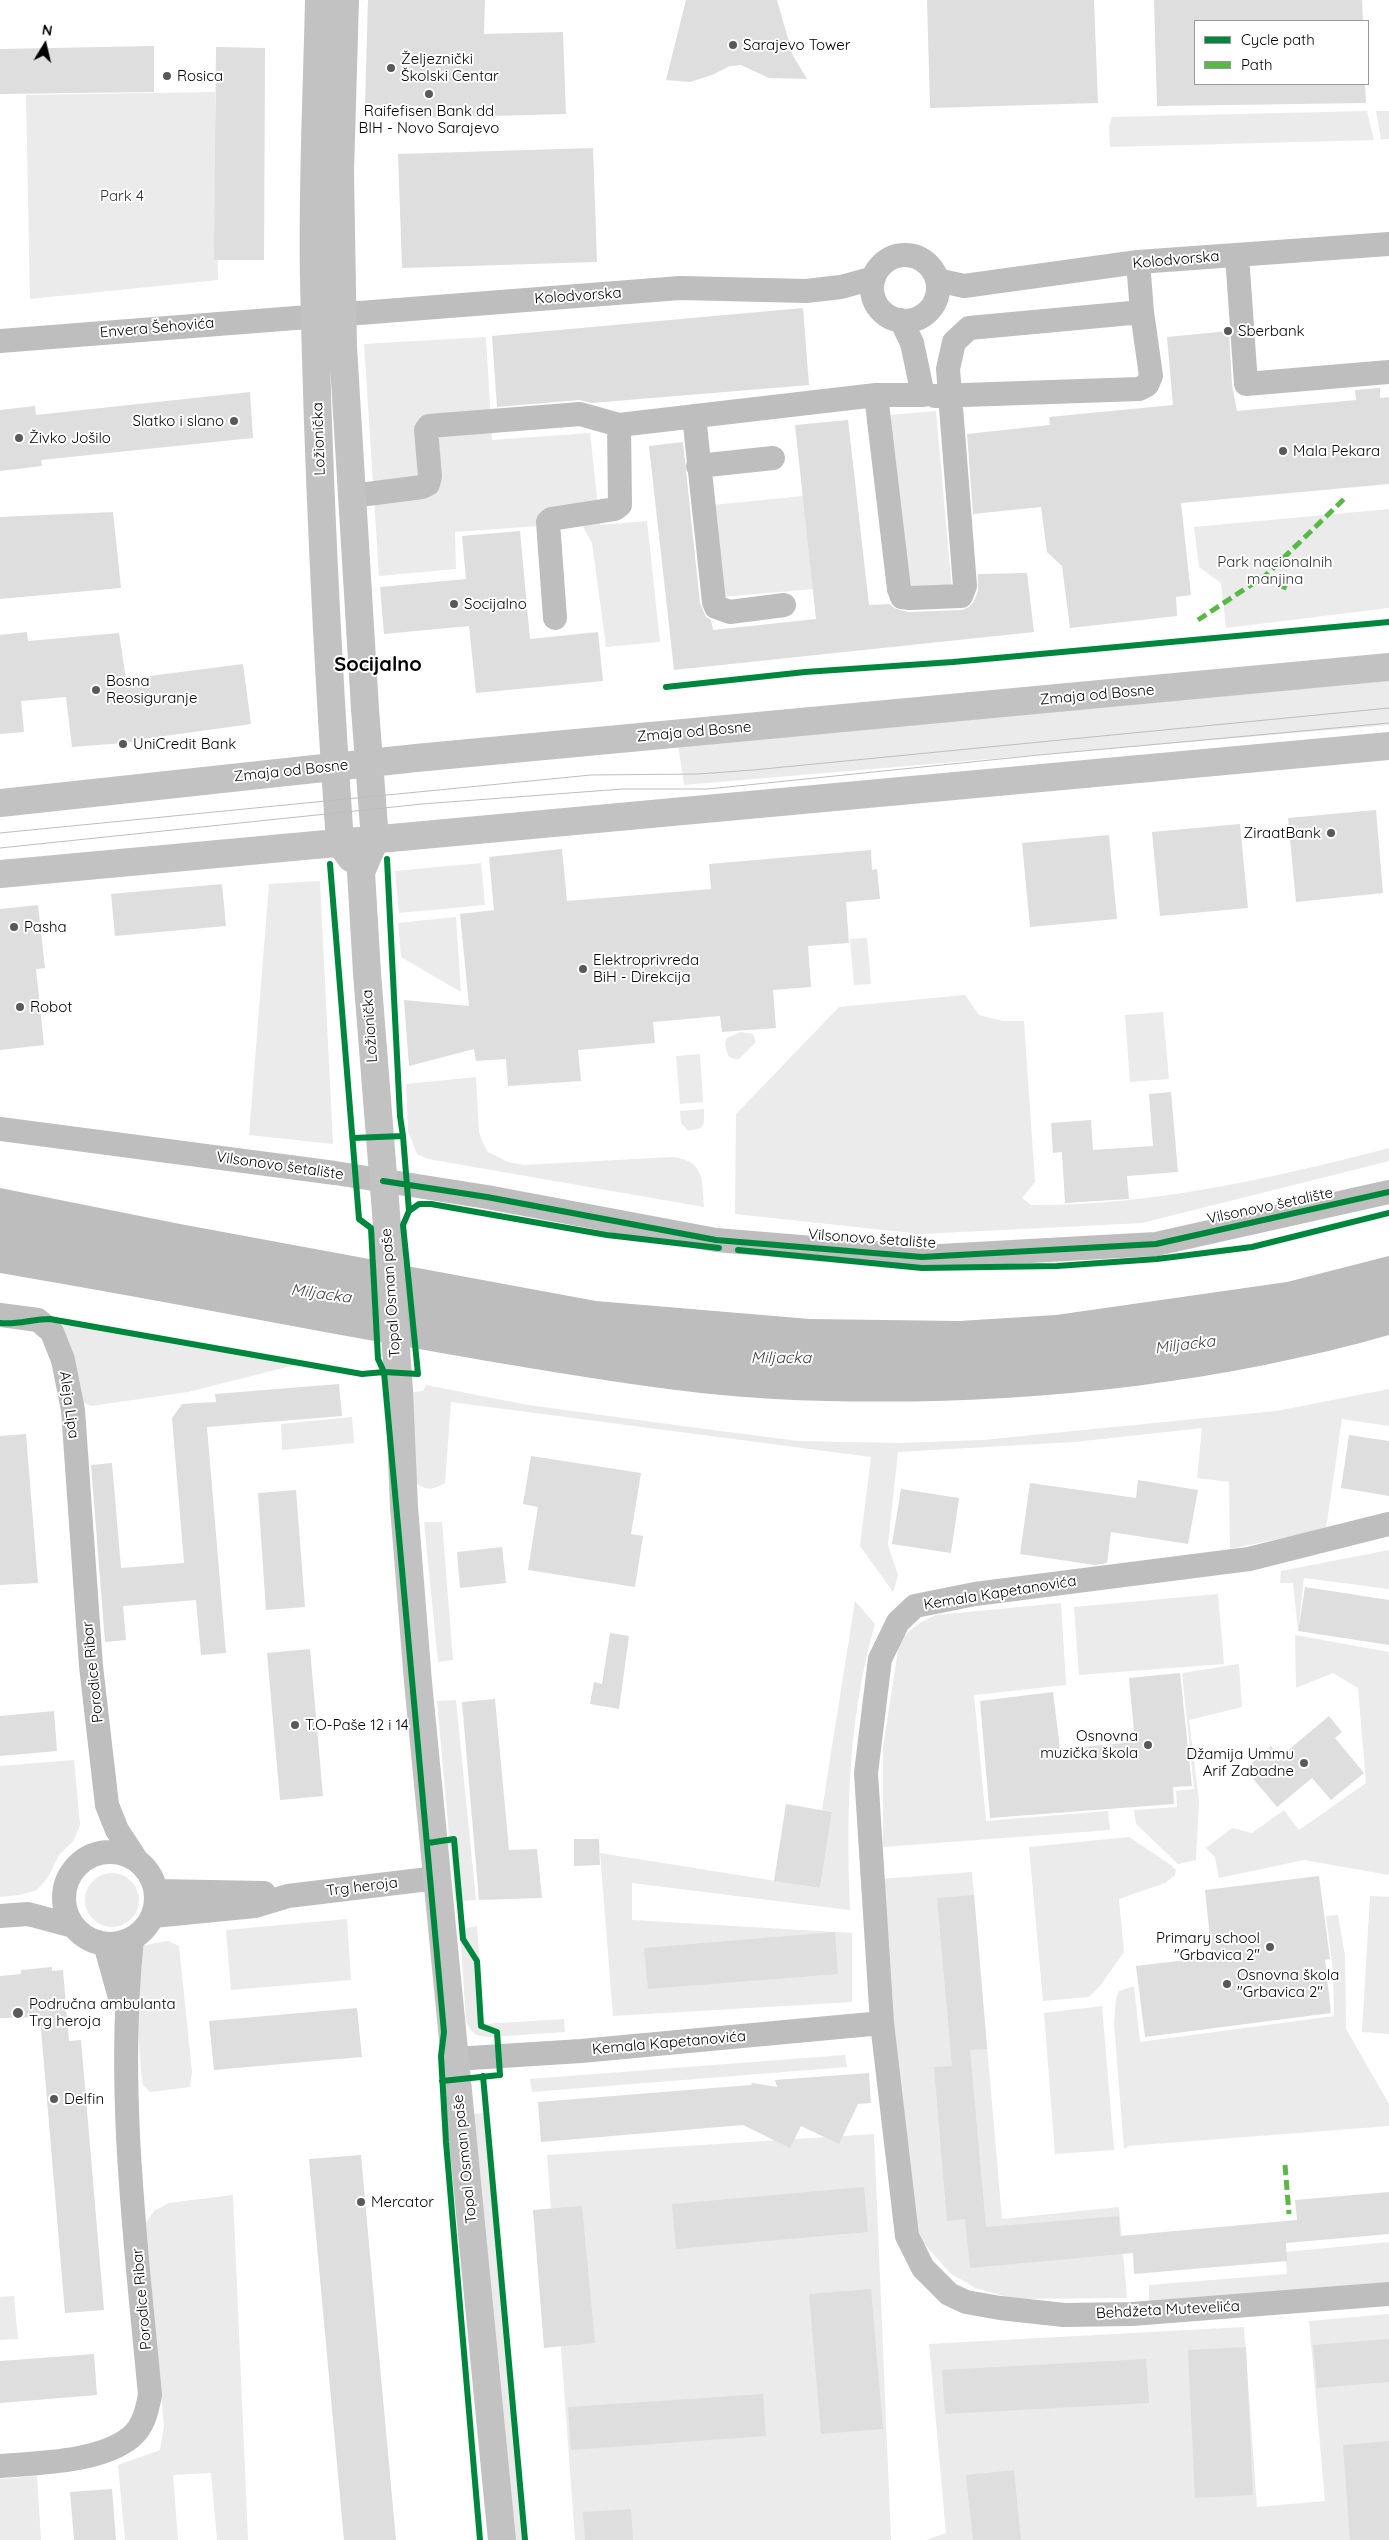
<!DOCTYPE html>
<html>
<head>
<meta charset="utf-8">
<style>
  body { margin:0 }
  #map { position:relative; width:1389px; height:2540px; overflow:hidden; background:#fff; font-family:Quicksand,sans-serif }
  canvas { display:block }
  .legend { position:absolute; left:1194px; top:20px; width:175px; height:65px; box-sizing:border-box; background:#fff; border:1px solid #999; margin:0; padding:6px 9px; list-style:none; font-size:15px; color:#000 }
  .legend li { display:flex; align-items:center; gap:10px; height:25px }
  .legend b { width:25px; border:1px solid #999 }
  .north { position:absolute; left:20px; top:20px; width:50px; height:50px; -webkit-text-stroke:4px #fff; paint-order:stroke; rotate:9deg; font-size:14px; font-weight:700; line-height:20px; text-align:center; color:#000 }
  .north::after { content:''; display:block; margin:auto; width:18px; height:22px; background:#000; clip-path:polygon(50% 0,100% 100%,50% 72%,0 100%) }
</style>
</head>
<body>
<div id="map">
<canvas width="1389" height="2540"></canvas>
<ul class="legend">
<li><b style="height:6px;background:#00873e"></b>Cycle path</li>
<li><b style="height:6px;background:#58b947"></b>Path</li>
</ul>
<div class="north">N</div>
</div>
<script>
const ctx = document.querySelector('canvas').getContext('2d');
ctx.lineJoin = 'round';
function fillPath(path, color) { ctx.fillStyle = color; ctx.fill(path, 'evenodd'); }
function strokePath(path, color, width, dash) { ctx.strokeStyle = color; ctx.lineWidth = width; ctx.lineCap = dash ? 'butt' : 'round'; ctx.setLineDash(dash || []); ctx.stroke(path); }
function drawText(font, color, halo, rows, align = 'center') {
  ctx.font = font + ' Quicksand,sans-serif'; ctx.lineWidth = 4; ctx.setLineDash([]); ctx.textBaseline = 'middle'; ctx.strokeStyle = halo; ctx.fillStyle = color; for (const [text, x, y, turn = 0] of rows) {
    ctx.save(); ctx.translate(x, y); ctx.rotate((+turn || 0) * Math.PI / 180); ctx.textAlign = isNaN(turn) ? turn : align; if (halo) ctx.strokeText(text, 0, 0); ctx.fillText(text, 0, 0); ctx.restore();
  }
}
fillPath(new Path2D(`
  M215 92 218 280 30 299 26 95Z
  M1367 111 1374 140 1110 147 1109 126 1112 117Z
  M1376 111H1389V139H1381Z
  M486 337 492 440 590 433 600 525 647 521 660 642 606 647 592 543 581 523 455 532 456 569 379 576 364 344Z
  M936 411 952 590 910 594 890 415Z
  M814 495 825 588 722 597 712 505Z
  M1389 509V608L1226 628 1221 583 1199 567 1194 527Z
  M1389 676V725L684 785 678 744Z
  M481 863 485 905 399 913 395 871Z
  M320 881 333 1144 249 1135 269 884Z
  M456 917 461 992 401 957 398 923Z
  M867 938 871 984 854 985 850 939Z
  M965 995 979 1015 1003 1021H1024L1035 1182 1022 1198 1031 1205C1152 1206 1273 1178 1389 1148V1161L1142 1223 921 1234 735 1214 736 1114 839 1007Z
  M1163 1012 1169 1079 1130 1082 1125 1015Z
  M741 1032 753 1034 756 1042 739 1059H734L728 1056 725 1044 727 1038Z
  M700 1054 703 1102 680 1104 676 1056Z
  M476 1077 479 1132 483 1143 488 1152 508 1162 524 1165 673 1157C705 1161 702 1180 704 1207L428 1159 417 1154 408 1131 406 1084Z
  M704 1109V1123L701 1128 688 1131 681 1123 680 1111Z
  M57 1320 299 1364 188 1392 91 1406 79 1400 67 1341Z
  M426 1385 528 1405 690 1427 798 1441 899 1443 982 1440 1276 1411 1389 1389V1426L1342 1419 1326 1529 1230 1549 1229 1482 1197 1478 1202 1428 1074 1442 898 1452 888 1545 898 1575 893 1592 860 1546 871 1457 451 1402 445 1483C433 1490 426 1491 415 1482L405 1393 423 1391Z
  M352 1417 354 1443 282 1450 281 1424Z
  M424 1522H442L453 1660 438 1662Z
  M1389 1550V1589L1304 1578 1298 1631 1293 1583H1280L1281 1571Z
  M1218 1594 1224 1664 1079 1675 1074 1607Z
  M855 1601 875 1624C848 1718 846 1813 850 1910L632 1883V1920L852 1933V2002L613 2016 600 1853 820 1888 832 1812 822 1810Z
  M1061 1603 1066 1685 974 1695 986 1821 1108 1811 1110 1830 883 1847V1747L899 1644C909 1629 919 1622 936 1615Z
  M1295 1635 1389 1652V1875L1304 1860 1219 1878 1215 1857 1206 1848 1232 1828 1252 1833 1284 1810 1299 1830 1366 1783 1358 1688 1333 1673 1296 1688Z
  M1239 1664 1242 1707 1189 1720 1199 1800 1196 1860 1178 1864 1136 1824 1134 1810 1177 1807 1176 1791 1194 1789 1182 1673Z
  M456 1700 476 1900 455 1901 437 1701Z
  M74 1760 80 1825 74 1840 59 1855 48 1877 37 1890 20 1895 0 1897V1766Z
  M1129 1837 1171 1865 1176 1870 1175 1875 1165 1883 1119 1899 1124 1952 1100 1986 1089 1997 1043 2001 1029 1847Z
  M972 1872 1002 2219 1119 2207 1127 2298 1014 2299 976 2288 951 2274 910 2228 880 1879Z
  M85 1900a27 27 0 1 1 54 0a27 27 0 1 1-54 0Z
  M1370 1896 1389 1897V2034L1362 2032Z
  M1338 1915 1345 1955 1346 2029 1389 2104V2126L1128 2146 1124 2149 1114 2024 1116 1998 1119 1991 1134 1986 1140 2042 1334 2016 1333 1971 1326 1916Z
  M347 1919 351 1980 231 1990 226 1930Z
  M477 1926 484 2024 564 2019 565 2032 491 2037C477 2037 471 2034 466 2021L460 1929Z
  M168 1941 179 1946 192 2072 190 2087 150 2092 143 2085 141 2073 133 1953 140 1946Z
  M1102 2006 1114 2150 1055 2154 1044 2013Z
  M845 2055 847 2067 532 2092 530 2079Z
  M489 2113 526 2540H505L471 2114Z
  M874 2134 891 2540H575L547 2155Z
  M233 2195 248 2540H217L211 2473 173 2475 178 2540H125L118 2465 160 2450 164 2426 146 2223 154 2211 169 2203Z
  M1389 2242V2282L1149 2302V2285L1287 2274 1285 2252Z
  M14 2296 18 2339 0 2340V2297Z
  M1389 2314V2540H926L946 2533 929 2344 1244 2327 1257 2507 1325 2501 1309 2321Z
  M37 2476 41 2540H0V2479Z`), '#ebebeb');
fillPath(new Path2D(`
  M0 1188 180 1224 596 1301 810 1319 959 1321 1056 1315 1287 1282 1389 1256V1335C1191 1391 979 1409 773 1399 680 1394 586 1377 493 1362 329 1334 165 1301 0 1273Z`), '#bdbdbd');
fillPath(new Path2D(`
  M368 0H485L484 34 563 32 566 114 419 118V106L365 105Z
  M686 0H777L793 56 807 79 769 78 741 65 730 66 712 75 690 82 666 80Z
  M927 0H1094L1098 103 930 108Z
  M1154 0H1362L1363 21H1195V84H1365L1366 103 1157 106Z
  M154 46V92L0 94V49Z
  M216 47 265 48 264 260H214Z
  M593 148 597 262 402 268 398 154Z
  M803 308 809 385 592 403 579 400 497 407 492 336Z
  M1229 331 1232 385 1237 411 1356 400 1355 390 1380 388V398L1389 397V484L1181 503 1191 595 1176 597 1177 616 1070 628 1062 566 1047 552 1041 507 973 514 967 434 1050 425 1049 417 1173 405 1167 337Z
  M250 392 253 438 41 460 42 466 0 471V410L35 406 36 415Z
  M848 420 869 605 890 604 894 608 908 612 962 610 969 607 974 601 978 591V574L1027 573 1034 632 674 670 649 446 683 442 700 603 706 617 711 620 713 630 816 619 795 425Z
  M113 512 121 588 0 599V517Z
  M520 531 530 639 598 632 603 681 476 693 469 626 384 634 380 587 466 579 462 536Z
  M27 632 28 641 119 633 126 679 243 664 251 724 136 740V742L72 747 66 697 21 701 24 732 0 734V635Z
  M1376 810 1383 893 1296 902 1288 818Z
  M1240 824 1248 908 1160 916 1152 832Z
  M1109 835 1117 919 1030 927 1022 843Z
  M562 849 567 901 711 889 709 864 871 850 872 870 877 869 880 899 846 902 849 943 808 946 811 987 773 990 776 1028 722 1032 720 1016 653 1022 655 1043 578 1050 581 1081 508 1086 506 1059 476 1061 474 1049 409 1066 404 1000 469 1006 460 914 494 910 489 857Z
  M222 884 226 926 115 936 111 894Z
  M38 905 45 968 36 969 44 1045 0 1050V909Z
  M1171 1092 1178 1172 1127 1176 1129 1199 1065 1203 1062 1152 1053 1153 1051 1123 1091 1120 1093 1150 1153 1146 1149 1094Z
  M339 1384 342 1416 207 1427 226 1653 201 1655 196 1600 123 1606 126 1640 105 1642 91 1465 112 1463 121 1568 184 1563 172 1418 182 1404 216 1402 215 1394Z
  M26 1434 38 1583 0 1585V1436Z
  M1349 1435 1389 1441V1496L1341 1488Z
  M531 1456 641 1473 631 1534 643 1536 635 1587 528 1570 538 1507 523 1504Z
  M1138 1480 1198 1490 1188 1544 1111 1532 1107 1563 1095 1565 1020 1554 1030 1483 1136 1498Z
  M901 1489 959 1498 951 1553 892 1544Z
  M296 1490 305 1607 266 1610 258 1493Z
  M502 1547 506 1583 460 1588 457 1552Z
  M1305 1587 1389 1600V1645L1298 1631Z
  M610 1633 629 1636 619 1709 590 1704 594 1682 602 1684Z
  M310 1649 323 1796 280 1800 267 1653Z
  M1180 1673 1192 1786 1173 1787 1174 1804 990 1818 980 1701 1053 1692 1060 1749 1135 1742 1129 1678Z
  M495 1699 509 1850 537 1849 542 1898 479 1900 462 1702Z
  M54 1711 57 1751 0 1756V1716Z
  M1329 1716 1342 1732 1335 1738 1364 1773 1331 1800 1312 1778 1277 1807 1245 1769 1271 1746 1280 1757Z
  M786 1804 832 1812 820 1888 774 1881Z
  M574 1839H599L600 1865 574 1866Z
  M1319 1876 1330 1959 1325 1960 1331 2013 1145 2037 1136 1966 1212 1957 1205 1890Z
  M974 1895 987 2049 970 2050 986 2227 1119 2216 1120 2236 1297 2220 1295 2200 1389 2192V2234L1286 2243 1287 2261 1134 2274 1133 2253 970 2268 965 2219 947 2221 934 2067 952 2066 937 1898Z
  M835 1932 838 1974 648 1989 644 1948Z
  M52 1967V1971L63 1970 69 2041 81 2040 104 2310 65 2313 40 2017 0 2018V1976L21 1974V1970Z
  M357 2008 362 2057 214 2070 209 2021Z
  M869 2073 871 2103 858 2104 839 2144 801 2126 790 2148 743 2125 541 2142 538 2102 751 2085 752 2083 777 2087 775 2080Z
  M361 2155 381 2377 396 2540H344L309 2159Z
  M864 2187 868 2232 676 2249 672 2204Z
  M582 2206 595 2343 544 2348 533 2210Z
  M871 2289 883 2429 821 2434 809 2294Z
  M1389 2339V2382L1317 2388 1313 2345Z
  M1246 2347 1253 2495 1195 2498 1188 2350Z
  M94 2354 97 2395 0 2403V2361Z
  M1146 2359 1149 2403 945 2414 942 2370Z
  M763 2394 766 2436 571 2450 568 2407Z
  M1389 2441V2540H1350L1343 2445Z
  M1014 2470 1021 2540H973L966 2475Z
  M112 2489 116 2540H74L70 2492Z
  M631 2509 633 2540H585L583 2512Z`), '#dedede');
strokePath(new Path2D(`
  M1237 255 1246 384 1389 372
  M872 288a33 33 0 1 1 66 0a33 33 0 1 1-66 0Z
  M937 280 964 286 1138 262 1389 244
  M0 341 680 288 806 291 841 287 874 278
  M876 395 899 589 902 597 910 598 961 596 965 586 948 369 954 342 969 328 1142 312
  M935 396 1139 389 1147 385 1151 376 1142 312 1138 262
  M694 416 714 602 716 607 730 612 784 605
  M698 466 773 458
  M352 496 422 487 428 484 430 476 426 430 429 426 580 414 619 425 876 395H923L912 343 901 320
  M555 618 548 522 551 519 615 509 620 505 619 425
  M0 1129 335 1173 487 1197 716 1240 922 1257 1156 1244 1389 1192
  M0 1315 38 1320 52 1332 63 1360 73 1410 91 1666 107 1805 117 1830 136 1859
  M1389 1524 1249 1559 975 1594 915 1606 898 1622 880 1659 866 1773 882 2023 907 2236 923 2268 949 2294 966 2302 1000 2308 1064 2315 1132 2314 1389 2294
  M64 1898a46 46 0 1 1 92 0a46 46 0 1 1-92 0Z
  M156 1891 264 1893
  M0 1916 28 1914 73 1926
  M153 1916 255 1906 288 1896 437 1878
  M105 1944 121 2001
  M455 2059 581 2051 882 2023
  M0 2466C38 2463 101 2462 131 2437 144 2426 147 2410 150 2395 136 2244 116 2090 132 1939`), '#bebebe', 24);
strokePath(new Path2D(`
  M319 0C317 93 312 187 314 280 318 467 327 655 340 843L351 858
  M345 0 340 172 343 347 365 709 375 840 361 872 367 973 388 1238 399 1390 404 1507 418 1682 502 2540
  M0 803 416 758 1389 667
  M0 874 1389 746`), '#c2c2c2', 28);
strokePath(new Path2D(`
  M0 833 591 775 698 774 753 770 1389 708
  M0 848 422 804 623 789H708L1039 755 1389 723`), '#bebebe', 1);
strokePath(new Path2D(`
  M1266 575 1271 581 1288 589
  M1198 620 1266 575 1344 499
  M1285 2165 1289 2214`), '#58b947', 5, [10, 5]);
strokePath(new Path2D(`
  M666 687 805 672 953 662 1389 622
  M387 859 400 1116 403 1136
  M330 864 359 1219 371 1228 378 1359 384 1372 444 2032 441 2056 446 2142 480 2540
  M383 1181 487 1197 716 1240 922 1257 1156 1244 1389 1192
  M409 1211 419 1204H431L607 1235 719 1248
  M738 1250 922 1268 1057 1266 1157 1259 1252 1247 1389 1213
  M0 1323C18 1325 32 1319 50 1319L362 1374 384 1372 418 1374 403 1225 409 1211 403 1136 353 1138
  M428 1843 454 1839 463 1939 477 1961 481 2026 497 2032 500 2075 442 2081
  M483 2076 525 2540`), '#00873e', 6);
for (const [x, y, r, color] of [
  [733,45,5,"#595959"],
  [391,68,5,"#595959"],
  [167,76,5,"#595959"],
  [429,94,5,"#595959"],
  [1228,331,5,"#595959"],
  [234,421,5,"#595959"],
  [19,438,5,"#595959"],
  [1283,451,5,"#595959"],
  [454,604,5,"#595959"],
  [96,690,5,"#595959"],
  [123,744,5,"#595959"],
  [1331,833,5,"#595959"],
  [14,927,5,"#595959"],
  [583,969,5,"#595959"],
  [20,1007,5,"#595959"],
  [295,1725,5,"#595959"],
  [1148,1745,5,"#595959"],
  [1304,1763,5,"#595959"],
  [1270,1947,5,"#595959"],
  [1227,1984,5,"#595959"],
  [18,2013,6,"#595959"],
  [54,2099,5,"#595959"],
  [361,2202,5,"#595959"]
]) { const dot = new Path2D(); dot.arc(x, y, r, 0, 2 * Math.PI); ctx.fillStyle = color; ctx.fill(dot); strokePath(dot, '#fff', 2); }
drawText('15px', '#000', '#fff', [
  ["Sarajevo Tower",743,45],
  ["Željeznički",401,59],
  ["Školski Centar",401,76],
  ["Rosica",177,76],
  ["Raifefisen Bank dd",429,111,"center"],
  ["BIH - Novo Sarajevo",429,128,"center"],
  ["Sberbank",1238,331],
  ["Slatko i slano",224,421,"right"],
  ["Živko Jošilo",29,438],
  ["Mala Pekara",1293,451],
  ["Socijalno",464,604],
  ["Bosna",106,681],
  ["Reosiguranje",106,698],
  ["UniCredit Bank",133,744],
  ["ZiraatBank",1321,833,"right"],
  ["Pasha",24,927],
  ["Elektroprivreda",593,960],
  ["BiH - Direkcija",593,977],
  ["Robot",30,1007],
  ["T.O-Paše 12 i 14",305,1725],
  ["Osnovna",1138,1736,"right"],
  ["muzička škola",1138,1753,"right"],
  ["Džamija Ummu",1294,1754,"right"],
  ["Arif Zabadne",1294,1771,"right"],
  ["Primary school",1260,1938,"right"],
  ["\"Grbavica 2\"",1260,1955,"right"],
  ["Osnovna škola",1237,1975],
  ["\"Grbavica 2\"",1237,1992],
  ["Područna ambulanta",29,2004],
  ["Trg heroja",29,2021],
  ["Delfin",64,2099],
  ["Mercator",371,2202]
], 'left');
drawText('15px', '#313131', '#fff', [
  ["Park 4",122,196],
  ["Park nacionalnih",1275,562],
  ["manjina",1275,579]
]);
drawText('15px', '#000', '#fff', [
  ["Kolodvorska",1176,260,-5],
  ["Kolodvorska",578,296,-4],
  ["Envera Šehovića",157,328,-5],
  ["Ložionička",319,439,-92],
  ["Zmaja od Bosne",1097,695,-5],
  ["Zmaja od Bosne",694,732,-5],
  ["Zmaja od Bosne",291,771,-6],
  ["Ložionička",370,1026,-94],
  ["Vilsonovo šetalište",280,1166,8],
  ["Vilsonovo šetalište",1270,1206,-12],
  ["Vilsonovo šetalište",872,1239,4],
  ["Topal Osman paše",391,1293,-94],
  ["Aleja Lipa",69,1405,82],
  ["Kemala Kapetanovića",1000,1593,-9],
  ["Porodice Ribar",93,1672,-96],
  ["Trg heroja",362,1887,-7],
  ["Kemala Kapetanovića",669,2043,-5],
  ["Topal Osman paše",465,2159,-96],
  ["Porodice Ribar",142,2299,-95],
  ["Behdžeta Mutevelića",1168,2310,-3]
]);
drawText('italic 16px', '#424242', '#fff', [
  ["Miljacka",321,1294,8],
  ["Miljacka",1185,1345,-7],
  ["Miljacka",781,1358]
]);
drawText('bold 20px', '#000', '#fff', [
  ["Socijalno",378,665]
]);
</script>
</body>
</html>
